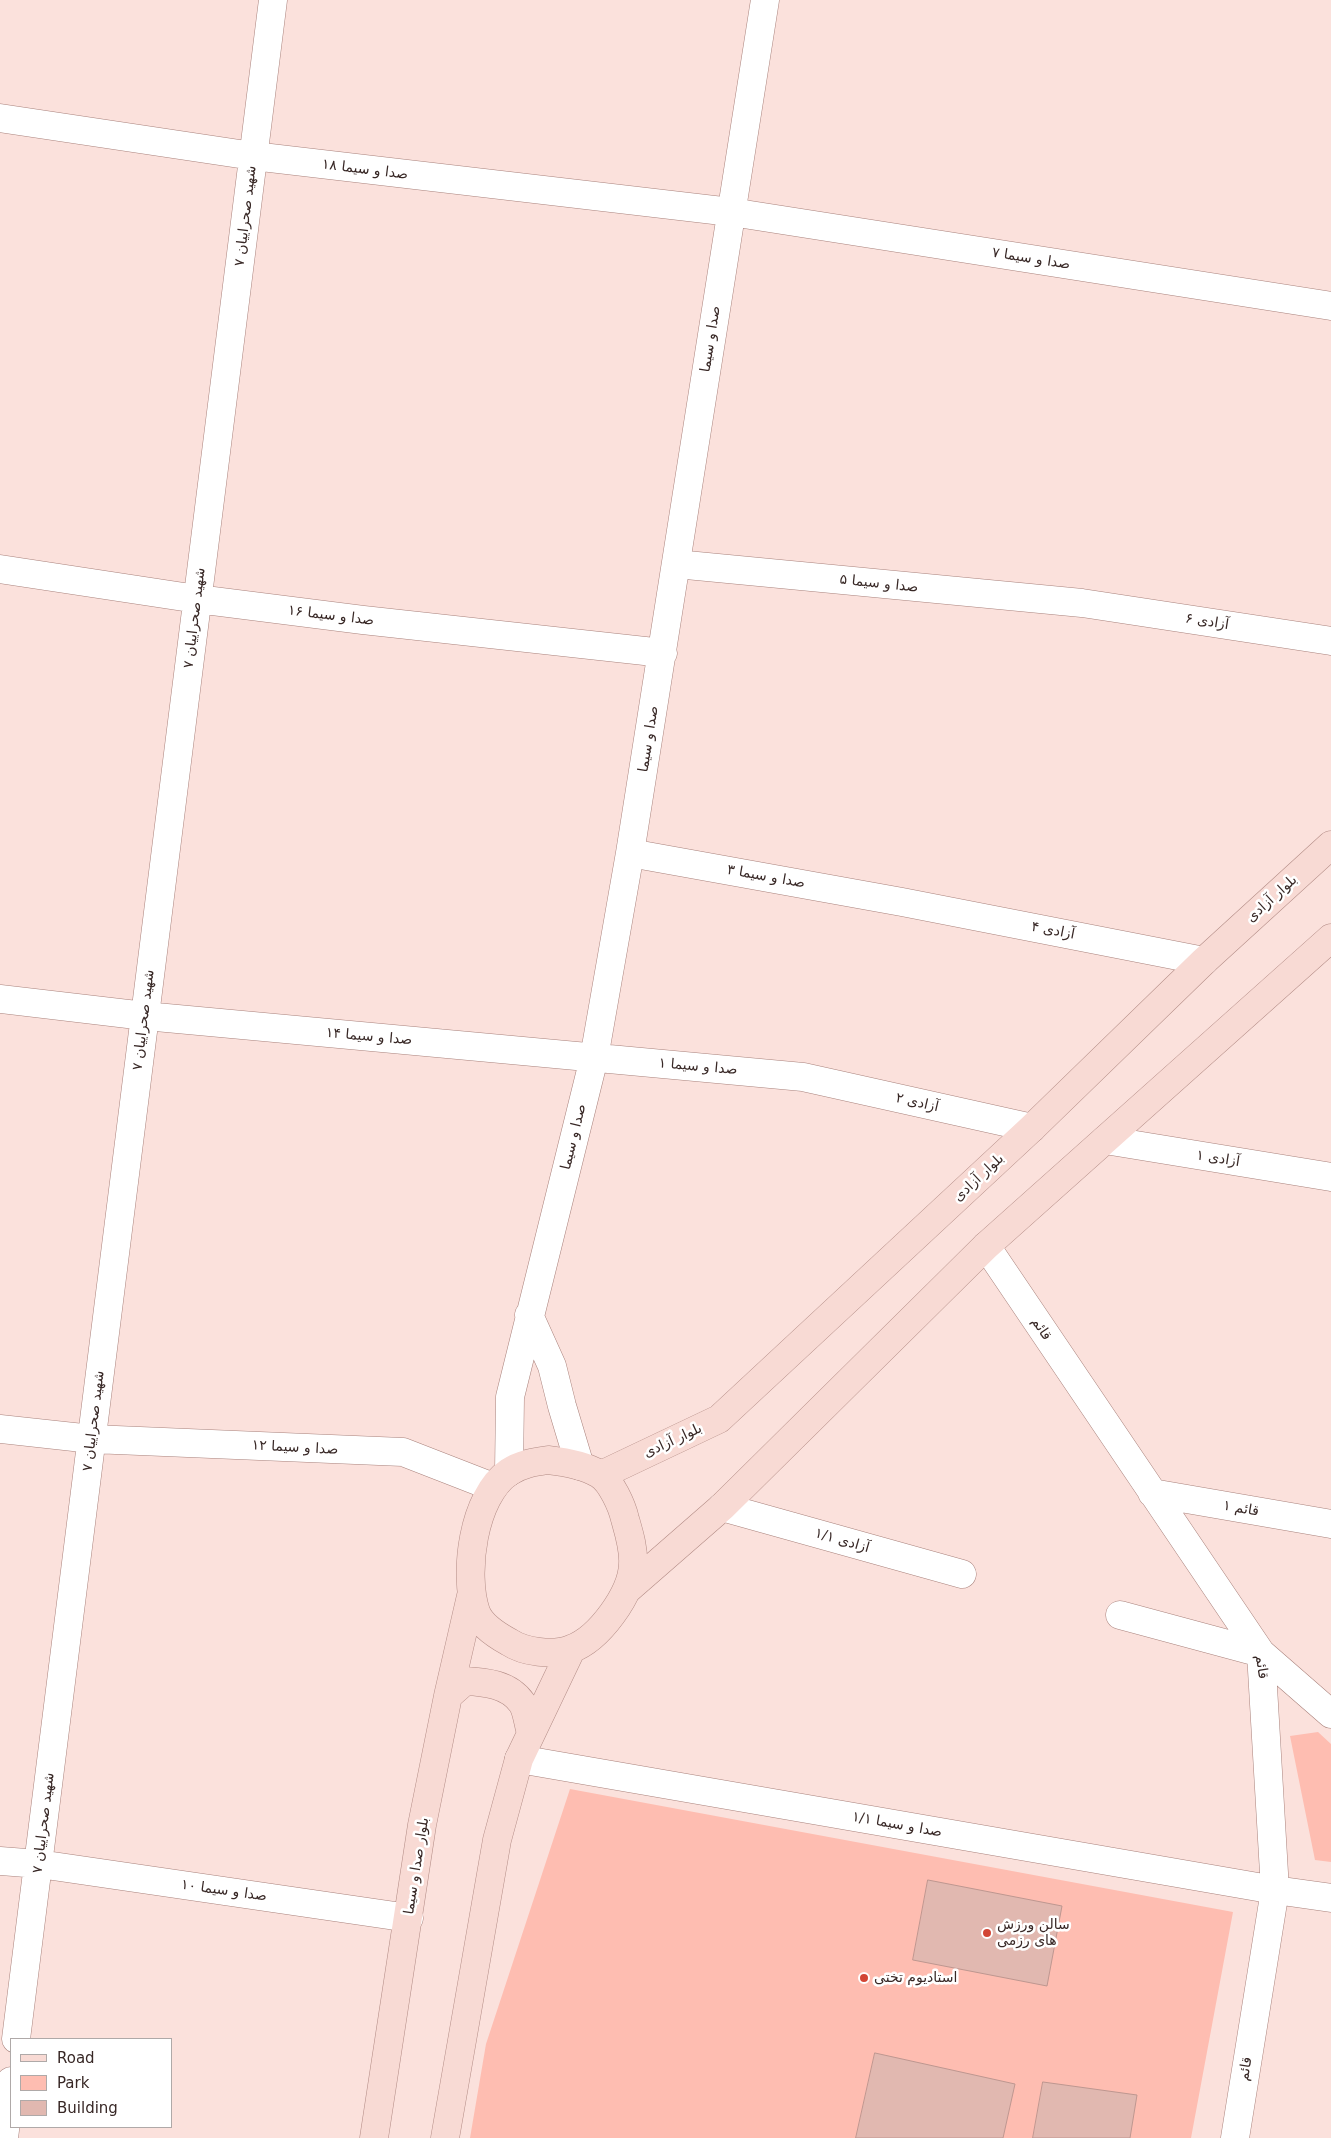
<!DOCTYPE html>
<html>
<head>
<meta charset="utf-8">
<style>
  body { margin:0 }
  #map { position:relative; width:1331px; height:2138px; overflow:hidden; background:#fbe1dc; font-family:"DejaVu Sans",sans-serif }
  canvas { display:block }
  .legend { position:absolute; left:10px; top:2038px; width:162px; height:90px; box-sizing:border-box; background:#fff; border:1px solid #afa9a8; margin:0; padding:6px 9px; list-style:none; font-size:15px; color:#382826 }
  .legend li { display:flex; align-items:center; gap:10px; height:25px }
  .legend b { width:25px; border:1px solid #afa9a8 }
</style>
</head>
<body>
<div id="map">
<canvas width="1331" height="2138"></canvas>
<ul class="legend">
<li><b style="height:6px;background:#f8dad4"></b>Road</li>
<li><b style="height:14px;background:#febdb1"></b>Park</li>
<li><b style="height:14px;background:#e1b8b0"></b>Building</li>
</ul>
</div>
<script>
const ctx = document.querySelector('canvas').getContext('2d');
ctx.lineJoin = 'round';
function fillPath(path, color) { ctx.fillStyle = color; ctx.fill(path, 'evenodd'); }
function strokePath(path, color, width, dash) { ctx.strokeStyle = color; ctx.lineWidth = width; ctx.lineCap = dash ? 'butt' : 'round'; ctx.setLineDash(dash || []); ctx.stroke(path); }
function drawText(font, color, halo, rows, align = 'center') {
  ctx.font = font + ' "DejaVu Sans",Vazirmatn,sans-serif'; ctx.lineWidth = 5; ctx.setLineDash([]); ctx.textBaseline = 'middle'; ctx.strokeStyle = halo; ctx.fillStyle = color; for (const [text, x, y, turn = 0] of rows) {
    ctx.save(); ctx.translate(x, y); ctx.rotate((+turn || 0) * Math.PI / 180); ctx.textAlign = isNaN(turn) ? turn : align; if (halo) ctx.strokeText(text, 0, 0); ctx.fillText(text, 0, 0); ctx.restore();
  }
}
fillPath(new Path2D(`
  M1318 1732 1331 1744V1862L1315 1860 1290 1736Z
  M570 1789 1233 1912 1191 2138H470L486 2044Z`), '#febdb1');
const building = new Path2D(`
  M928 1880 1062 1906 1047 1986 913 1960Z
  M875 2053 1015 2084 1003 2138H856Z
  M1043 2082 1137 2095 1130 2138H1033Z`);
fillPath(building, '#e1b8b0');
strokePath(building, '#be9790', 1);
const minor = new Path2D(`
  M0 118 253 156 731 212 1331 306
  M676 564 1082 603 1331 641
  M0 569 197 599 363 620 663 653
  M630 853 902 902 1204 961
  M0 999 145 1016 803 1077 1032 1128
  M1105 1140 1331 1177
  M986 1246 1261 1653 1275 1890 1235 2138
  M529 1315 552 1366 562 1406 580 1466
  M0 1429 92 1439 403 1452 493 1487
  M509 1472 510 1397 594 1058 630 853 765 0
  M1152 1493 1331 1524
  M722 1507 962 1574
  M1120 1615 1261 1653 1331 1714
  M519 1759 1275 1890 1331 1898
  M0 1861 39 1864 409 1918
  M16 2039 273 0
  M4 2138 11 2081`);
const major = new Path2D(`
  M548 1460C566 1462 584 1465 599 1474 611 1481 622 1506 625 1519 629 1533 634 1549 633 1564 632 1594 599 1639 571 1649 553 1656 524 1652 509 1642 498 1636 481 1625 476 1612 463 1574 473 1496 509 1472 521 1464 534 1462 548 1460Z
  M601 1475 719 1419 1032 1128 1204 961 1331 845
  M628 1589 722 1507 986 1246 1331 938
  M448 1696 465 1681C485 1682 509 1684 522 1703 527 1710 528 1724 531 1733
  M374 2138 422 1825 448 1696 471 1596
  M445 2138 497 1840 519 1759 571 1650`);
strokePath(minor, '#a9827c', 29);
strokePath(major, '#b28b85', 29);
strokePath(minor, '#fff', 28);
strokePath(major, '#f8dad4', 28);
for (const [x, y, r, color] of [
  [987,1933,5,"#d24535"],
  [864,1978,5,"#d24535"]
]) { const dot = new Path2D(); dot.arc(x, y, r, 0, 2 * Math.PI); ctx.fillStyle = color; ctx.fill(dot); strokePath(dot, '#fff', 2); }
drawText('14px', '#382826', '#fff', [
  ["صدا و سیما ۱۸",365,170,7],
  ["شهید صحراییان ۷",246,216,-83],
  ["صدا و سیما ۷",1031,259,9],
  ["صدا و سیما",711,339,-81],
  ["صدا و سیما ۵",879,584,6],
  ["صدا و سیما ۱۶",331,616,7],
  ["شهید صحراییان ۷",195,618,-83],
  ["آزادی ۶",1207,622,9],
  ["صدا و سیما",649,739,-81],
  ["صدا و سیما ۳",766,877,10],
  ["بلوار آزادی",1272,899,-42],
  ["آزادی ۴",1053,931,11],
  ["شهید صحراییان ۷",144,1020,-83],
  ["صدا و سیما ۱۴",369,1037,5],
  ["صدا و سیما ۱",698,1067,5],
  ["آزادی ۲",917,1103,13],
  ["صدا و سیما",574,1137,-76],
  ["آزادی ۱",1218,1159,9],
  ["بلوار آزادی",979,1178,-43],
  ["قائم",1041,1329,56],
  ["شهید صحراییان ۷",94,1421,-83],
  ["بلوار آزادی",673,1441,-25],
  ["صدا و سیما ۱۲",295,1448,3],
  ["قائم ۱",1241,1509,10],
  ["آزادی ۱/۱",842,1541,16],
  ["قائم",1261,1667,82],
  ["شهید صحراییان ۷",44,1823,-83],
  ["صدا و سیما ۱/۱",897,1825,10],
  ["بلوار صدا و سیما",417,1866,-81],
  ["صدا و سیما ۱۰",224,1891,8],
  ["قائم",1246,2069,-81]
]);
drawText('14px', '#382826', '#fff', [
  ["سالن ورزش",997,1925],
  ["های رزمی",997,1941],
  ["استادیوم تختی",874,1978]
], 'left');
</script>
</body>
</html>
